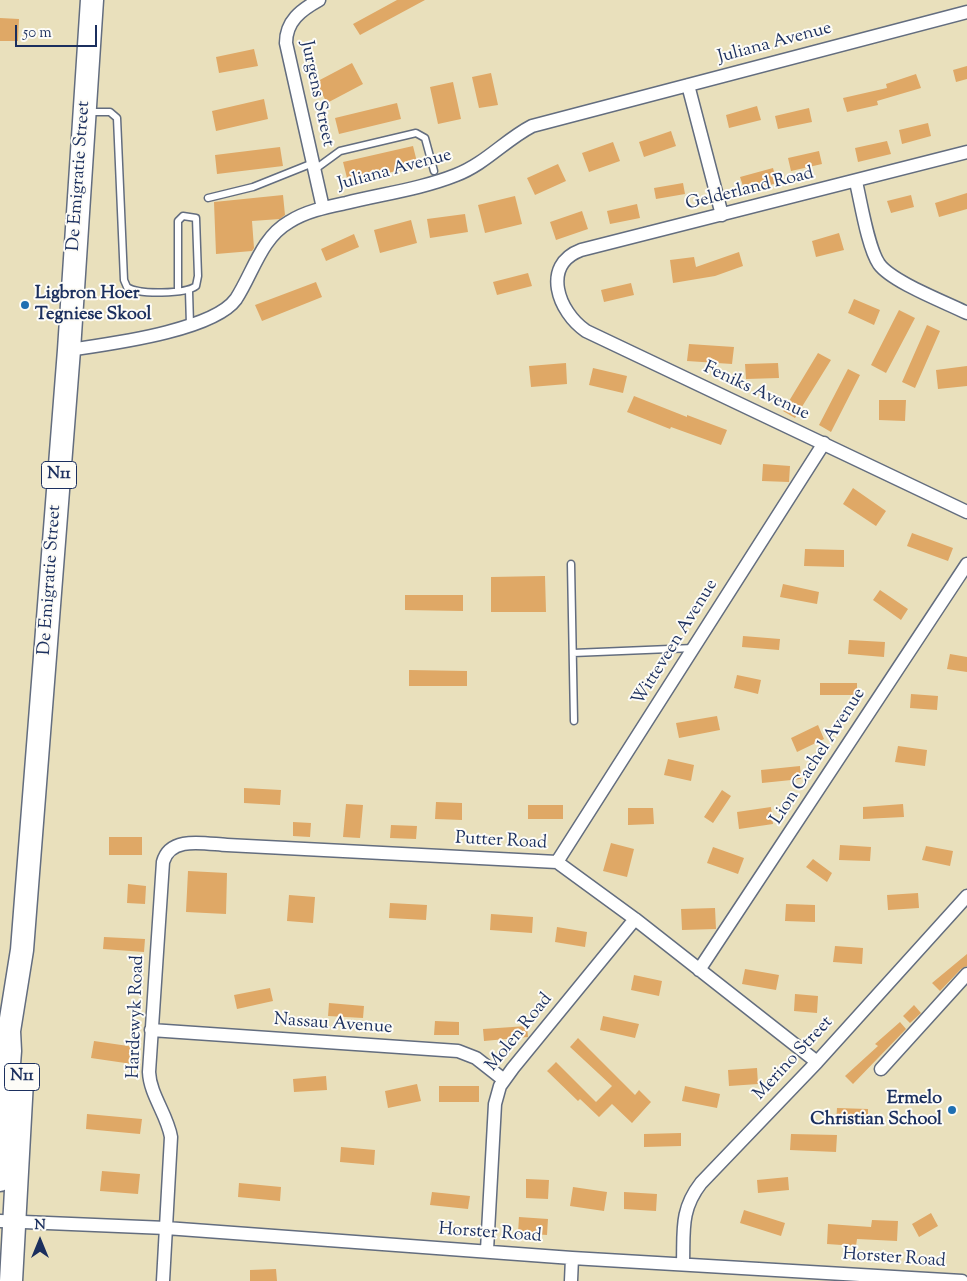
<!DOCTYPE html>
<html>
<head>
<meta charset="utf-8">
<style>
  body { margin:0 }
  #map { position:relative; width:967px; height:1281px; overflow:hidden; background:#e9e0bc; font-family:"Sorts Mill Goudy",serif }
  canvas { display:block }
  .north { position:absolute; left:15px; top:1216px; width:50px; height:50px; -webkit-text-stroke:4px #fdfcf7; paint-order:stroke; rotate:0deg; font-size:14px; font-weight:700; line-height:20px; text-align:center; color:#1b2f5e }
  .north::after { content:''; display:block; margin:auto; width:18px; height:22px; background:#1b2f5e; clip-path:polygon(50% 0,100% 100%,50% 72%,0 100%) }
  .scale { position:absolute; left:15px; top:25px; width:82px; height:22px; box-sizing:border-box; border:2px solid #1b2f5e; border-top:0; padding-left:6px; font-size:15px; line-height:18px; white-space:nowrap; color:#1b2f5e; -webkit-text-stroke:4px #fdfcf7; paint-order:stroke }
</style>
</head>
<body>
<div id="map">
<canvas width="967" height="1281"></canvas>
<div class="north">N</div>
<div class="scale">50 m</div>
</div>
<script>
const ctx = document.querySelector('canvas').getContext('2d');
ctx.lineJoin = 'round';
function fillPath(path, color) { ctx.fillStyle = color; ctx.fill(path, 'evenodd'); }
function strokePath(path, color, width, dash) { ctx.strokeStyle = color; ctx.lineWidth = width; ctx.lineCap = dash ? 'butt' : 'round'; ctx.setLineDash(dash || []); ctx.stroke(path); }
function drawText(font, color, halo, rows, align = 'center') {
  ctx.font = font + ' "Sorts Mill Goudy",serif'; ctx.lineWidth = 4; ctx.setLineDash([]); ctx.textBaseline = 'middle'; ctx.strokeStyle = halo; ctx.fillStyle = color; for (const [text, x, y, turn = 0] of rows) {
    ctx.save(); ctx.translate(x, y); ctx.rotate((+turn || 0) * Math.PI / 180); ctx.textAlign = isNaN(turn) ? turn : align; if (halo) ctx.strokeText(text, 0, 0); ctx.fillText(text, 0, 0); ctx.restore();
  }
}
fillPath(new Path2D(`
  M397 0H425L360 35 353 24Z
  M0 18 19 19 18 41H0Z
  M254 49 258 66 219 73 216 57Z
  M352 63 363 84 327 103 316 82Z
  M967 66V79L956 82 953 70Z
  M491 73 498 105 479 108 472 77Z
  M916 74 921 88 877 101 878 105 847 112 843 98 887 88 886 84Z
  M453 82 461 119 438 124 430 87Z
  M264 99 268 119 216 131 212 111Z
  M397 103 401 119 339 134 335 118Z
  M757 106 761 120 729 128 726 115Z
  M809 108 812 122 778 129 775 116Z
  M928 123 931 136 902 144 899 130Z
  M671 131 676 146 644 157 639 142Z
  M887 141 891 154 858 162 855 148Z
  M613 142 620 161 589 172 582 153Z
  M413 146 418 166 348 182 343 162Z
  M280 147 283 166 217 174 215 155Z
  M819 151 822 164 791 171 788 158Z
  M558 164 566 181 535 195 527 178Z
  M773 168 777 183 745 192 740 177Z
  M683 183 685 194 656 199 654 188Z
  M967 193V209L939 217 935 203Z
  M283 195 285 215 280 219 252 221 254 248 252 251 216 254 214 202Z
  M911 195 914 207 891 213 887 201Z
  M515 196 522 224 485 233 478 205Z
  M637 204 640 218 610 224 607 211Z
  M582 211 588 229 556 240 550 222Z
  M465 214 468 232 430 238 427 219Z
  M411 220 417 243 380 253 374 230Z
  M839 233 844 250 816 257 812 241Z
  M354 234 359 247 326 261 321 249Z
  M739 252 743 266 715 276 673 283 670 260 694 257 696 267Z
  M528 273 532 286 497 295 493 282Z
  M316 282 322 297 262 321 255 305Z
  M631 283 634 295 604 302 601 290Z
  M854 299 880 310 874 325 848 313Z
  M899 310 915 318 886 373 871 365Z
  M927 325 940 331 915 388 902 382Z
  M689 344 734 347 732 364 687 361Z
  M818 353 831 360 795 418 783 411Z
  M566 363 567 384 531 387 529 366Z
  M778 363 779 378 746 379 745 364Z
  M967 366V386L938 389 936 370Z
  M593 368 627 376 623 393 589 385Z
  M848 369 860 375 831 432 819 425Z
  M634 396 687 417V415L727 430 721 445 671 427 670 429 627 412Z
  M879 400H906L905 421 879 420Z
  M763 464 790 466 789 482 762 481Z
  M853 488 886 511 876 526 843 504Z
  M912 533 953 548 948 561 907 546Z
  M805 549 844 550V567L804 566Z
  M545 576 546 612H491V577Z
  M783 584 819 592 817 604 780 597Z
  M880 590 908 609 901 620 873 600Z
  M405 595H463V611L405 610Z
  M743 636 780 639 779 650 742 647Z
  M849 640 885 642 884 657 848 654Z
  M950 654 967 657V672L947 669Z
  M409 670 467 671V686H409Z
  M737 675 761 680 758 694 734 688Z
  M820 683H857V695H820Z
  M911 694 938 696 937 710 910 708Z
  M717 716 720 730 679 738 676 723Z
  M818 725 824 739 797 752 791 738Z
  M898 746 927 750 925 766 895 762Z
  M668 759 694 765 691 781 664 775Z
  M800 766 801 779 762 783 761 770Z
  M244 788 281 790 280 805 244 803Z
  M722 790 731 796 713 823 704 817Z
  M436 802 462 803V820L435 819Z
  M346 804 363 805 360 838 343 837Z
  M903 804 904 817 863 819V807Z
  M528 805H563V819H528Z
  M771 807 773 824 739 829 737 812Z
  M628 808H653L654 824 628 825Z
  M293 822 311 823 310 837 293 836Z
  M391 825 417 826 416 839 390 838Z
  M109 837H142V855H109Z
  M611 843 634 849 627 877 603 871Z
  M840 845 871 847 870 861 839 860Z
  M926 846 953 851 950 866 922 860Z
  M713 847 744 858 738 874 707 863Z
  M813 859 832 873 827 882 806 867Z
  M188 871 227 873 226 914 186 912Z
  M128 884 146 886 145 904 127 903Z
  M918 893 919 908 888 910 887 895Z
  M289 895 315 897 313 923 287 921Z
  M390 903 427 905 426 920 389 918Z
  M786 904 815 905V922L785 921Z
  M715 908 716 929 682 930 681 909Z
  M491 914 533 917 532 933 490 930Z
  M557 927 587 932 585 947 555 942Z
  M104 937 145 939 144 952 103 949Z
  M835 946 863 948 862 964 833 962Z
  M967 954V966L961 969 940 991 932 983Z
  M745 969 779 975 776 990 742 984Z
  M634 975 662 981 659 996 631 990Z
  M270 988 273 1001 237 1009 234 995Z
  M795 994 818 996 817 1013 794 1011Z
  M329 1003 364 1006 363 1018 328 1016Z
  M914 1005 921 1013 910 1023 903 1016Z
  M603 1016 639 1024 635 1038 600 1030Z
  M435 1021 459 1022V1035H434Z
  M900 1022 906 1029 853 1084 845 1076 878 1046 875 1044Z
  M527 1026 528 1037 484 1041 483 1029Z
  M578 1038 635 1095 639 1090 651 1102 632 1123 612 1104 599 1117 580 1099 578 1101 547 1071 556 1062 596 1102 612 1086 570 1047Z
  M94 1041 135 1047 132 1064 91 1058Z
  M757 1068 758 1084 729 1086 728 1070Z
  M326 1076 327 1090 294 1092 293 1079Z
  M417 1084 421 1101 388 1108 385 1091Z
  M439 1086H479V1102H439Z
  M685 1086 720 1094 717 1108 682 1101Z
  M837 1108 868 1109V1125L836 1124Z
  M87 1114 142 1119 140 1134 86 1129Z
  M681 1133V1146L644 1147V1134Z
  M791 1134 837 1135 836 1152 790 1150Z
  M341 1147 375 1150 374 1165 340 1162Z
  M102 1171 140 1174 138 1194 100 1191Z
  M788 1177 789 1190 758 1193 757 1180Z
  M526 1179 549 1180 548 1199 526 1198Z
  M239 1183 281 1187 280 1201 238 1197Z
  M573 1187 607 1192 604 1211 570 1206Z
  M432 1192 470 1196 468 1209 430 1205Z
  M624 1192 657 1194 656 1211 624 1209Z
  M744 1210 785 1223 781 1236 740 1223Z
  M931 1213 938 1226 919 1237 912 1224Z
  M519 1217 548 1219 547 1235 518 1233Z
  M872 1220 898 1221 897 1241 857 1239 856 1246 827 1244 828 1224 871 1227Z
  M276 1269 277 1281H250V1270Z`), '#dfa866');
const lane = new Path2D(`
  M88 112H110L117 118 124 280 127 287C138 295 186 294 196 286L198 276 196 218 183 216 178 221V291
  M314 170 340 151 416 133 425 138 434 171
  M208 198 253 187 313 163
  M189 291 190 325
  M571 564 574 721
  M573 653 694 648`);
const street = new Path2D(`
  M319 0C301 10 286 21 286 43L323 208
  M688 85 722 215
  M967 152 581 250C541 265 558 312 586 331L967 512
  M856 182C861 203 868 248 879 264 892 282 945 302 967 313
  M69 350C108 344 213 331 236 299 253 273 261 238 289 222 306 211 327 207 346 203 382 194 421 189 456 175 485 164 505 140 532 126L967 12
  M557 862 824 443
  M699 970 967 564
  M151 1030 458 1051 476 1058 504 1080
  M881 1069 967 974
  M0 1221 166 1228 572 1258 962 1281
  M487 1250 495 1104 500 1086 513 1068 635 919
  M683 1263C684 1231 680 1210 701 1183L817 1062 967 896
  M163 1281 171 1137C167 1114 150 1095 149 1072L163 862C170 835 206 844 227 845L557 862 635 919 817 1062
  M571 1281 572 1258`);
const highway = new Path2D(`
  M0 1180 10 1051 9 1031 22 950 69 350 92 0
  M11 1281 22 1081`);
strokePath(lane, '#636d7f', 9);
strokePath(street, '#636d7f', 15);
strokePath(highway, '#636d7f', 25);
strokePath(lane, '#fff', 6);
strokePath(street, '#fff', 12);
strokePath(highway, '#fff', 22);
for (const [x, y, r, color] of [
  [25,305,5,"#1f6fb2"],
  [952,1110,5,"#1f6fb2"]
]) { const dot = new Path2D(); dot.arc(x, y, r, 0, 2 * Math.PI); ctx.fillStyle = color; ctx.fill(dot); strokePath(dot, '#fdfcf7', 2); }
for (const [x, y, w] of [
  [59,475,35],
  [22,1077,35]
]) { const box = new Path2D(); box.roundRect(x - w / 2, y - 13.5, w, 27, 4); ctx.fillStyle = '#fdfcf7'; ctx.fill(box); strokePath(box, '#1b2f5e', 1); }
drawText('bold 16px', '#1b2f5e', null, [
  ["N11",59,475],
  ["N11",22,1077]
]);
drawText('18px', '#1b2f5e', '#fdfcf7', [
  ["Juliana Avenue",775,44,-15],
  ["Jurgens Street",316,94,78],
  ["Juliana Avenue",395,171,-15],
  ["De Emigratie Street",80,176,-86],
  ["Gelderland Road",750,190,-14],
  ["Feniks Avenue",756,392,25],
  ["De Emigratie Street",51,580,-86],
  ["Witteveen Avenue",676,643,-58],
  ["Lion Cachel Avenue",819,757,-57],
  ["Putter Road",501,842,3],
  ["Hardewyk Road",137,1017,-88],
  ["Nassau Avenue",333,1025,4],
  ["Molen Road",520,1033,-51],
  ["Merino Street",794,1059,-47],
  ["Horster Road",490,1234,4],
  ["Horster Road",894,1259,4]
]);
drawText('bold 18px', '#1b2f5e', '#fdfcf7', [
  ["Ligbron Hoer",35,295],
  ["Tegniese Skool",35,316],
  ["Ermelo",942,1100,"right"],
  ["Christian School",942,1121,"right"]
], 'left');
</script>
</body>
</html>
